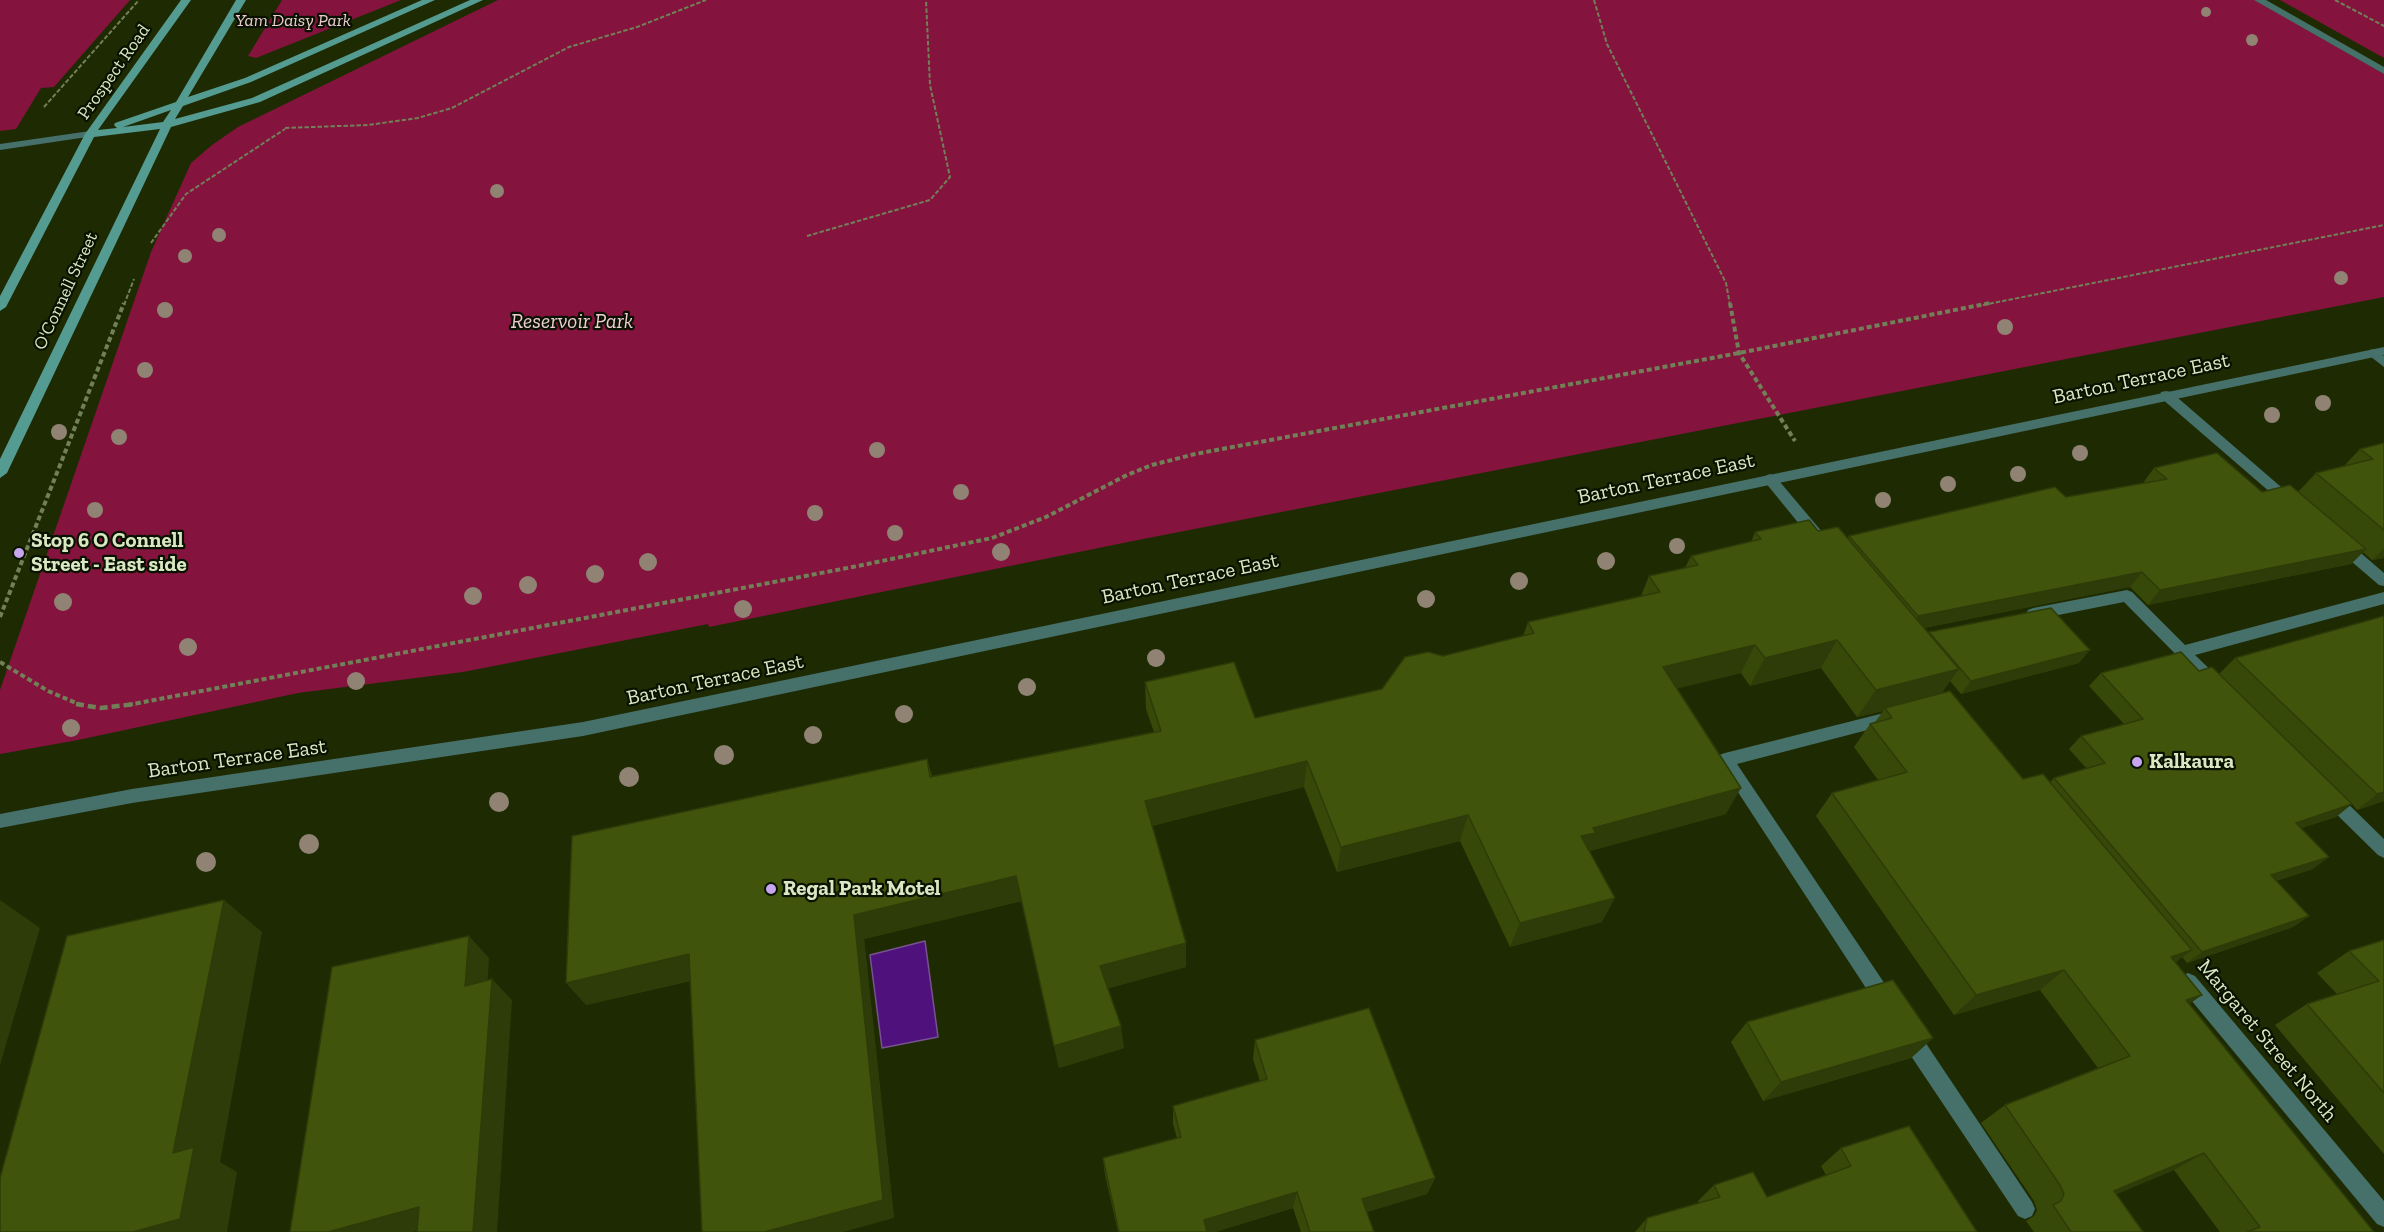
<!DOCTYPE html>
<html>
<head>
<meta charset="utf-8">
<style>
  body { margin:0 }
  canvas { display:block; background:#1e2a01 }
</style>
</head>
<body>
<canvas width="2384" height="1232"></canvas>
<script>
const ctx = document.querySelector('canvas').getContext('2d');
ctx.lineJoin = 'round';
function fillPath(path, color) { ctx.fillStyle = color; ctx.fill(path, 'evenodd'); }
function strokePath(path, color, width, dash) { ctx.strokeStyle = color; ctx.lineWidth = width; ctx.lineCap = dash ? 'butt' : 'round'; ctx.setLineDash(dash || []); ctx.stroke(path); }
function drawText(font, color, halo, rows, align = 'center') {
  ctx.font = font + ' "Zilla Slab",serif'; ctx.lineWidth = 4.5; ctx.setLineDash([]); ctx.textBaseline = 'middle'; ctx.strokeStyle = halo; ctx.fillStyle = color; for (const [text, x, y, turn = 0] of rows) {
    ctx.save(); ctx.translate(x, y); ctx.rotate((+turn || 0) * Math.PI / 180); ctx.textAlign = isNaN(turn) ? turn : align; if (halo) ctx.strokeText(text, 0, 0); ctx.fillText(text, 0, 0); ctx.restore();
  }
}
fillPath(new Path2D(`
  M0 0H130L54 87 41 88 16 129 0 131Z
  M282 0H401L256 58 248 56Z
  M498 0H2255L2384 74V297L1138 540 709 627 708 624 463 672 298 693 78 740 0 754V690L151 252 191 163 212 145 238 127Z
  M2280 0H2384V58Z`), '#84133e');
const water = new Path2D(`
  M925 941 938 1037 882 1048 870 955Z`);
fillPath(water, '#4f117c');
strokePath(water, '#785291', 1.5);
strokePath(new Path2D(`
  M1594 0 1607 44 1726 283 1730 305
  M2335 0 2384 26
  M44 107 139 0
  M285 128 368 125 418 118 452 108 569 47 637 27 706 0
  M807 236 930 200 950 177 930 85 926 0
  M151 243 186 194 285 129
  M124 305 134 279
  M1983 305 2384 225`), '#728058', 2, [4.5, 2]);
strokePath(new Path2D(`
  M1730 303 1739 353 1795 441
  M0 617 124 303
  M0 662 48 691 81 705
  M128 705 858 566 992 538 1046 517 1127 475 1152 465 1195 454 1739 353 1990 303`), '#728058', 4, [5, 3]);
strokePath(new Path2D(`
  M76 704 100 708 136 704`), '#728058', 4.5, [8, 4]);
fillPath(new Path2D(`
  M2127 590 2132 592 2185 645 2384 592V604L2195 655 2221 680 2223 684 2221 688 2215 690 2209 688 2124 602 2033 620 2028 618 2026 614 2028 610 2033 608Z
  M1896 710 1902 711 1904 716 1902 721 1737 764 1893 996 1895 1002 1893 1008 1886 1011 1879 1008 1717 760 1719 755 1725 753Z
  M2330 790 2336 792 2384 839V858L2378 855 2324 802 2322 797 2324 792Z
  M1908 1025 1915 1027 2032 1202 2035 1209 2032 1216 2025 1219 2018 1216 1901 1041 1899 1034 1901 1027Z`), '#46706a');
fillPath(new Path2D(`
  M2254 0H2266L2384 67V74Z
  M2372 349 2384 356V367L2366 353Z
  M2166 391 2171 392 2295 499 2297 502 2295 505H2285L2161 398 2160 395 2161 392Z
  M1770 474 1775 476 1823 533 1825 537 1823 541H1813L1765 482 1763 479 1765 476Z
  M2343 541 2348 542 2384 573V586L2379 585 2338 550 2336 546 2338 542Z
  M2188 973 2195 976 2384 1201V1227L2377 1224 2181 988 2179 982 2181 976Z`), '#46706a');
fillPath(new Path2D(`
  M90 131 94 132V136L0 150V144Z
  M2384 347V355L583 736 132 803 0 828V814L132 789 583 722Z`), '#46706a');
fillPath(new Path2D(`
  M181 0H191L98 130 117 128 114 125 115 123 176 102 236 0H246L188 97 245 78 422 0H435L251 82 183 106 175 119 252 98 470 0H483L260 102 171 127 7 473 0 478V459L160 129 94 137 6 307 0 311V296L85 134ZM171 110 163 122 123 127Z`), '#549b92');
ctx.fillStyle = '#908374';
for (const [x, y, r] of [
  [2206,12,5],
  [2252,40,6],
  [497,191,7],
  [219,235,7],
  [185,256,7],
  [2341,278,7],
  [165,310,8],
  [2005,327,8],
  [145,370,8],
  [2323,403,8],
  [2272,415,8],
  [59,432,8],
  [119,437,8],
  [877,450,8],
  [2080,453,8],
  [2018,474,8],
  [1948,484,8],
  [961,492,8],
  [1883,500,8],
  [95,510,8],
  [815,513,8],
  [895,533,8],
  [1677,546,8],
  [1001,552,9],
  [1606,561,9],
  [648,562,9],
  [595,574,9],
  [1519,581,9],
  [528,585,9],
  [473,596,9],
  [1426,599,9],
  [63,602,9],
  [743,609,9],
  [188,647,9],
  [1156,658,9],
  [356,681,9],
  [1027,687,9],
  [904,714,9],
  [71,728,9],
  [813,735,9],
  [724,755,10],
  [629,777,10],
  [499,802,10],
  [309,844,10],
  [206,862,10]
]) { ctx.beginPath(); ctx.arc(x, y, r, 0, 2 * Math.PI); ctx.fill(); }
fillPath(new Path2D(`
  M2384 443V558L2372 560 2363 552 2351 564 2148 605 2130 587 1924 628 1928 633 1929 632 2079 663 1961 694 1950 681 1941 694 2023 779 2050 782 2054 778 2087 769 2069 749 2081 736 2124 724 2089 686 2101 673 2199 671 2219 674 2235 658 2384 616V801L2357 810 2352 804 2336 817 2301 828 2313 869 2276 881 2309 916 2293 927 2187 963 2182 957 2175 963 2189 1004 2374 1232H2220L2174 1170 2116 1194 2143 1232H2034L2026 1221 2034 1216 2037 1210 2034 1201 1981 1123 2005 1105 2098 1068 2040 990 1954 1015 1816 816 1832 793 1878 780 1854 747 1870 724 1875 722 1883 711 1857 717 1821 668 1750 686 1741 673 1677 688 1726 814 1589 851 1602 922 1510 947 1460 841 1337 872 1304 787 1152 826 1186 967 1108 988 1124 1048 1059 1068 1022 901 864 939 894 1218 690 981 586 1005 927 759 932 776 1154 732 1146 709 1145 682 1255 718 1382 689 1443 656 1523 636 1528 622 1641 596 1649 576 1685 568 1691 556 1751 542 1755 532 1818 531 1848 538 1849 536 2144 483H2143L2154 468 2262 492H2298L2316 473 2344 466 2360 449Z
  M2384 940V1154L2275 1025 2307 1004 2337 994 2317 973 2349 951Z
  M1747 1022 1933 1038 1911 1058 1763 1101 1731 1042Z
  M1255 1040 1435 1178 1427 1194 1366 1212 1374 1232H1301L1293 1208 1215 1232H1118L1105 1175 1103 1158 1177 1138 1173 1124V1106L1260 1081 1253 1059Z
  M1841 1148 1977 1232H1635L1647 1218 1699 1203 1698 1201 1714 1185 1767 1197 1826 1175 1821 1166Z`), '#374909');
fillPath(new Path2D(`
  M2366 549 2351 564 2148 605 2160 590Z
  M2384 549V558L2372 560Z
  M2142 572 2130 587 1908 631 1918 616Z
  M1837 640 1821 668 1750 686 1765 658Z
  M1755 645 1741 673 1651 695 1663 667Z
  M2090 650 2079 663 1961 694 1971 681Z
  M1959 669 1939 696 1885 708 1883 711 1857 717 1876 690Z
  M1307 761 1304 787 1146 827 1145 801Z
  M1741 788 1726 814 1587 852 1581 836 1593 828Z
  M2384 792V801L2357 810 2377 794Z
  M2352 804 2336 817 2281 835 2296 823Z
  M1468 815 1460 841 1337 872 1341 847Z
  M2329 857 2313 869 2256 887 2271 875Z
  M1016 876 1022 901 864 939 894 1218 843 1232H764L854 915Z
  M1615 898 1602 922 1510 947 1520 923Z
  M0 900 40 928 0 1065Z
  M224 900 262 932 220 1162 237 1172 227 1232H133L173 1153Z
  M2309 916 2293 927 2187 963 2202 952Z
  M469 936 489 958 486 1006 465 986Z
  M1186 943V967L1103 990 1100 966Z
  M2192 950 2165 970 2171 957Z
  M689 954 704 977 586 1005 566 983Z
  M2064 970 2040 990 1954 1015 1976 995Z
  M492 979 512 1000 497 1232H473Z
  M2202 995 2174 1015 2186 1000Z
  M1121 1026 1124 1048 1059 1068 1054 1046Z
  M1933 1038 1911 1058 1763 1101 1781 1082Z
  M2204 1153 2174 1170 2086 1207 2114 1191Z
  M1435 1178 1427 1194 1357 1215 1362 1199Z
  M1297 1192 1293 1208 1215 1232H1204V1220Z
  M419 1207 443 1224 413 1232H328Z`), '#2d3c08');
const building = new Path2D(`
  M2384 443V530L2316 473 2373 459 2360 449Z
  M2217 453 2262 492 2290 485 2366 549 2160 590 2142 572 1918 616 1849 536 2055 487 2066 497 2167 479 2154 468Z
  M1809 520 1818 531 1838 527 1959 669 1876 690 1837 640 1765 658 1755 645 1663 667 1741 788 1593 828 1596 833 1581 836 1615 898 1520 923 1468 815 1341 847 1307 761 1145 801 1186 943 1100 966 1121 1026 1054 1046 1016 876 854 915 883 1200 764 1232H702L689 954 566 983 572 836 927 759 930 777 1161 731 1145 682 1234 662 1255 718 1382 689 1405 657 1428 652 1443 656 1534 633 1528 622 1660 592 1649 576 1698 565 1691 556 1761 539 1755 532Z
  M2051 608 2090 650 1971 681 1929 632Z
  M2384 616V792L2377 794 2235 658Z
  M2181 652 2199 671 2212 667 2352 804 2296 823 2329 857 2271 875 2309 916 2202 952 2054 778 2105 763 2081 736 2143 719 2101 673Z
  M1950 691 2023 779 2043 774 2192 950 2171 957 2202 995 2186 1000 2374 1232H2247L2260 1227 2204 1153 2114 1191 2143 1232H2071L2053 1205 2061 1201 2064 1194 2060 1185 2005 1105 2130 1056 2064 970 1976 995 1832 793 1907 772 1870 724 1892 718 1885 708Z
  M224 900 173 1153 194 1147 180 1219 133 1232H0V1178L67 936Z
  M469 936 465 986 492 979 473 1232H417L419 1207 328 1232H290L332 967Z
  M2384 940V1093L2307 1004 2379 981 2349 951Z
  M1893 980 1933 1038 1781 1082 1747 1022Z
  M1369 1008 1435 1178 1362 1199 1374 1232H1310L1297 1192 1204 1220 1207 1232H1119L1103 1158 1181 1137 1173 1106 1267 1079 1255 1040Z
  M1909 1126 1977 1232H1644L1647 1218 1720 1197 1714 1185 1753 1172 1767 1197 1851 1166 1841 1148Z`);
fillPath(building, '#40550b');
strokePath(building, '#2d3c08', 1.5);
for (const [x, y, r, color] of [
  [19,553,6,"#c7a6ef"],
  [2137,762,6,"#c7a6ef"],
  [771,889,6,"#c7a6ef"]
]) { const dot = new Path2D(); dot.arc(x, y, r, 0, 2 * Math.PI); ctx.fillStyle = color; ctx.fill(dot); strokePath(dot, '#091100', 2); }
drawText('italic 18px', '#edccd2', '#091100', [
  ["Yam Daisy Park",293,21]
]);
drawText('18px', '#d9e8c2', '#091100', [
  ["Prospect Road",114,72,-55],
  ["O'Connell Street",66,291,-65]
]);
drawText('italic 21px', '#edccd2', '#091100', [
  ["Reservoir Park",572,322]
]);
drawText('21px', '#d9e8c2', '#091100', [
  ["Barton Terrace East",2141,379,-12],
  ["Barton Terrace East",1666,479,-12],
  ["Barton Terrace East",1190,579,-12],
  ["Barton Terrace East",715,680,-12],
  ["Barton Terrace East",237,759,-8],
  ["Margaret Street North",2267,1041,50]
]);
drawText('bold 21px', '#d9e8c2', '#091100', [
  ["Stop 6 O Connell",31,541],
  ["Street - East side",31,565],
  ["Kalkaura",2149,762],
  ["Regal Park Motel",783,889]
], 'left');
</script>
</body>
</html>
